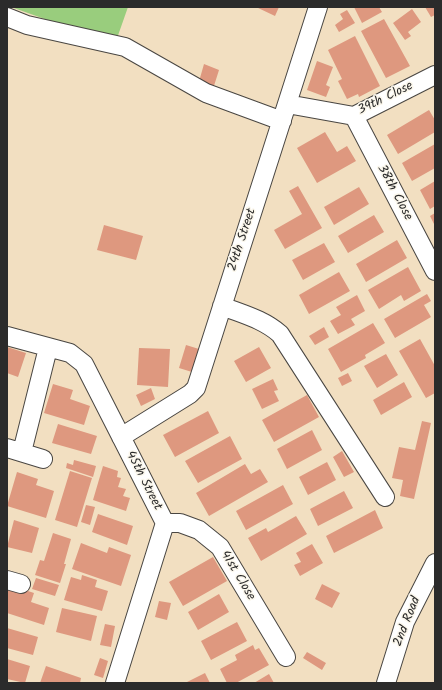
<!DOCTYPE html>
<html>
<head>
<meta charset="utf-8">
<style>
  body { margin:0 }
  #map { position:relative; width:442px; height:690px; overflow:hidden; background:#f2dfc1; font-family:Kalam,sans-serif }
  canvas { display:block }
  .frame { position:absolute; inset:0; border:8px solid #2b2b2b; pointer-events:none }
</style>
</head>
<body>
<div id="map">
<canvas width="442" height="690"></canvas>
<div class="frame"></div>
</div>
<script>
const ctx = document.querySelector('canvas').getContext('2d');
ctx.lineJoin = 'round';
function fillPath(path, color) { ctx.fillStyle = color; ctx.fill(path, 'evenodd'); }
function strokePath(path, color, width, dash) { ctx.strokeStyle = color; ctx.lineWidth = width; ctx.lineCap = dash ? 'butt' : 'round'; ctx.setLineDash(dash || []); ctx.stroke(path); }
function drawText(font, color, halo, rows, align = 'center') {
  ctx.font = font + ' Kalam,sans-serif'; ctx.lineWidth = 3; ctx.setLineDash([]); ctx.textBaseline = 'middle'; ctx.strokeStyle = halo; ctx.fillStyle = color; for (const [text, x, y, turn = 0] of rows) {
    ctx.save(); ctx.translate(x, y); ctx.rotate((+turn || 0) * Math.PI / 180); ctx.textAlign = isNaN(turn) ? turn : align; if (halo) ctx.strokeText(text, 0, 0); ctx.fillText(text, 0, 0); ctx.restore();
  }
}
fillPath(new Path2D(`
  M11 7H128L115 44Z`), '#99cd7d');
fillPath(new Path2D(`
  M256 7H279L275 16Z
  M354 7H379L382 12 362 23Z
  M425 7H435V15L431 17Z
  M412 9 421 22 408 32 411 36 405 40 393 23Z
  M347 10 355 23 339 32 335 25 343 19 340 14Z
  M384 19 410 66 386 78 361 31Z
  M355 36 380 86 359 97 358 94 347 99 338 81 342 79 328 50Z
  M317 61 333 67 326 85 330 87 326 97 307 90Z
  M204 64 219 70 213 89 198 85Z
  M429 110 435 120V132L398 154 387 135Z
  M325 132 337 152 347 146 356 161 317 183 297 148Z
  M435 144V168L412 181 402 163Z
  M435 181V206L430 209 420 190Z
  M298 186 322 228 285 249 274 230 302 214 289 191Z
  M359 187 369 204 334 225 324 207Z
  M435 213V226L430 216Z
  M374 215 384 232 348 253 338 236Z
  M104 225 143 236 136 260 97 250Z
  M397 240 407 258 366 282 356 264Z
  M324 243 335 262 303 280 292 260Z
  M408 267 421 291 404 301 401 295 379 309 368 290Z
  M339 272 350 291 309 314 299 295Z
  M427 294 431 301 424 305 431 317 395 338 384 319Z
  M357 295 365 311 351 319 355 325 338 334 330 321 341 315 336 307Z
  M373 323 385 343 365 355 366 358 341 372 328 349Z
  M324 327 329 337 315 345 309 336Z
  M420 339 435 366V393L426 398 399 351Z
  M186 345 199 349 192 372 179 368Z
  M7 347 26 353 18 377 7 373Z
  M259 347 271 368 246 382 234 361Z
  M139 348 170 349 168 387 137 385Z
  M386 354 398 375 377 388 364 366Z
  M348 373 352 381 342 386 338 378Z
  M273 379 278 390 274 391 279 401 262 409 252 389Z
  M404 382 412 397 381 415 373 400Z
  M53 384 73 390 70 399 90 406 84 425 44 413Z
  M151 388 155 399 141 406 136 395Z
  M307 395 319 417 274 442 262 420Z
  M208 411 219 433 175 457 163 435Z
  M422 421 431 423 414 499 400 496 403 480 392 478 399 447 415 450Z
  M58 424 97 436 91 454 52 443Z
  M312 430 322 450 287 469 277 449Z
  M230 436 242 459 198 483 185 461Z
  M342 451 354 472 344 477 333 457Z
  M74 460 96 466 93 477 66 468 67 463 73 465Z
  M327 462 336 480 308 495 299 477Z
  M245 464 251 474 260 469 268 482 209 516 196 493Z
  M103 466 118 471 117 477 121 478 118 487 126 489 123 496 130 498 126 511 93 500Z
  M70 471 92 478 77 527 55 520Z
  M17 472 38 479 36 485 54 491 46 518 7 506Z
  M283 485 293 504 246 530 236 511Z
  M344 491 353 508 318 526 310 509Z
  M86 505 95 507 90 525 81 522Z
  M375 510 383 528 334 553 326 536Z
  M98 514 133 526 127 545 92 532Z
  M296 516 307 534 261 561 248 538 266 528 268 532Z
  M14 520 39 528 32 553 7 547Z
  M53 533 71 539 64 564H66L60 583 35 575 40 560 44 561Z
  M81 543 107 553 109 547 131 555 121 586 72 569Z
  M312 544 323 563 300 576 294 565 301 562 296 553Z
  M213 557 227 581 183 606 169 582Z
  M82 575 97 580 95 587 108 591 102 611 64 600 71 577 81 580Z
  M36 578 59 585 55 596 32 589Z
  M7 584 34 593 31 602 49 608 44 625 7 613Z
  M322 584 340 593 332 608 315 599Z
  M219 594 229 612 198 630 188 612Z
  M159 601 171 603 167 620 155 617Z
  M62 608 97 616 91 641 56 632Z
  M237 622 247 641 211 660 201 641Z
  M105 624 115 626 111 647 100 645Z
  M7 628 38 637 33 655 7 648Z
  M253 645 255 650 259 648 269 665 236 683H227L220 669 237 660 235 655Z
  M307 652 326 663 322 670 303 658Z
  M100 658 108 661 103 678 94 675Z
  M7 659 30 666 25 683 7 679Z
  M46 666 81 678 80 683H40Z
  M205 673 210 683H185Z
  M269 674 274 683H254Z`), '#de987f');
const minor = new Path2D(`
  M7 17 27 25 125 47 206 93 282 121
  M287 104 354 116 435 75
  M354 116 435 271
  M222 306C242 314 263 319 280 334L385 497
  M7 336 70 353 84 364 165 523 115 683
  M121 437 190 394 196 388 318 7
  M7 448 43 459
  M22 452 48 348
  M165 523H180L199 530 220 547 286 657
  M7 580 21 584
  M386 683 405 622 435 563`);
strokePath(minor, '#494642', 20);
strokePath(minor, '#fff', 18);
drawText('13px', '#2b2b2b', '#fbf7ec', [
  ["39th Close",386,99,-26],
  ["38th Close",394,193,62],
  ["24th Street",243,240,-72],
  ["45th Street",143,481,63],
  ["41st Close",237,576,59],
  ["2nd Road",408,622,-68]
]);
</script>
</body>
</html>
